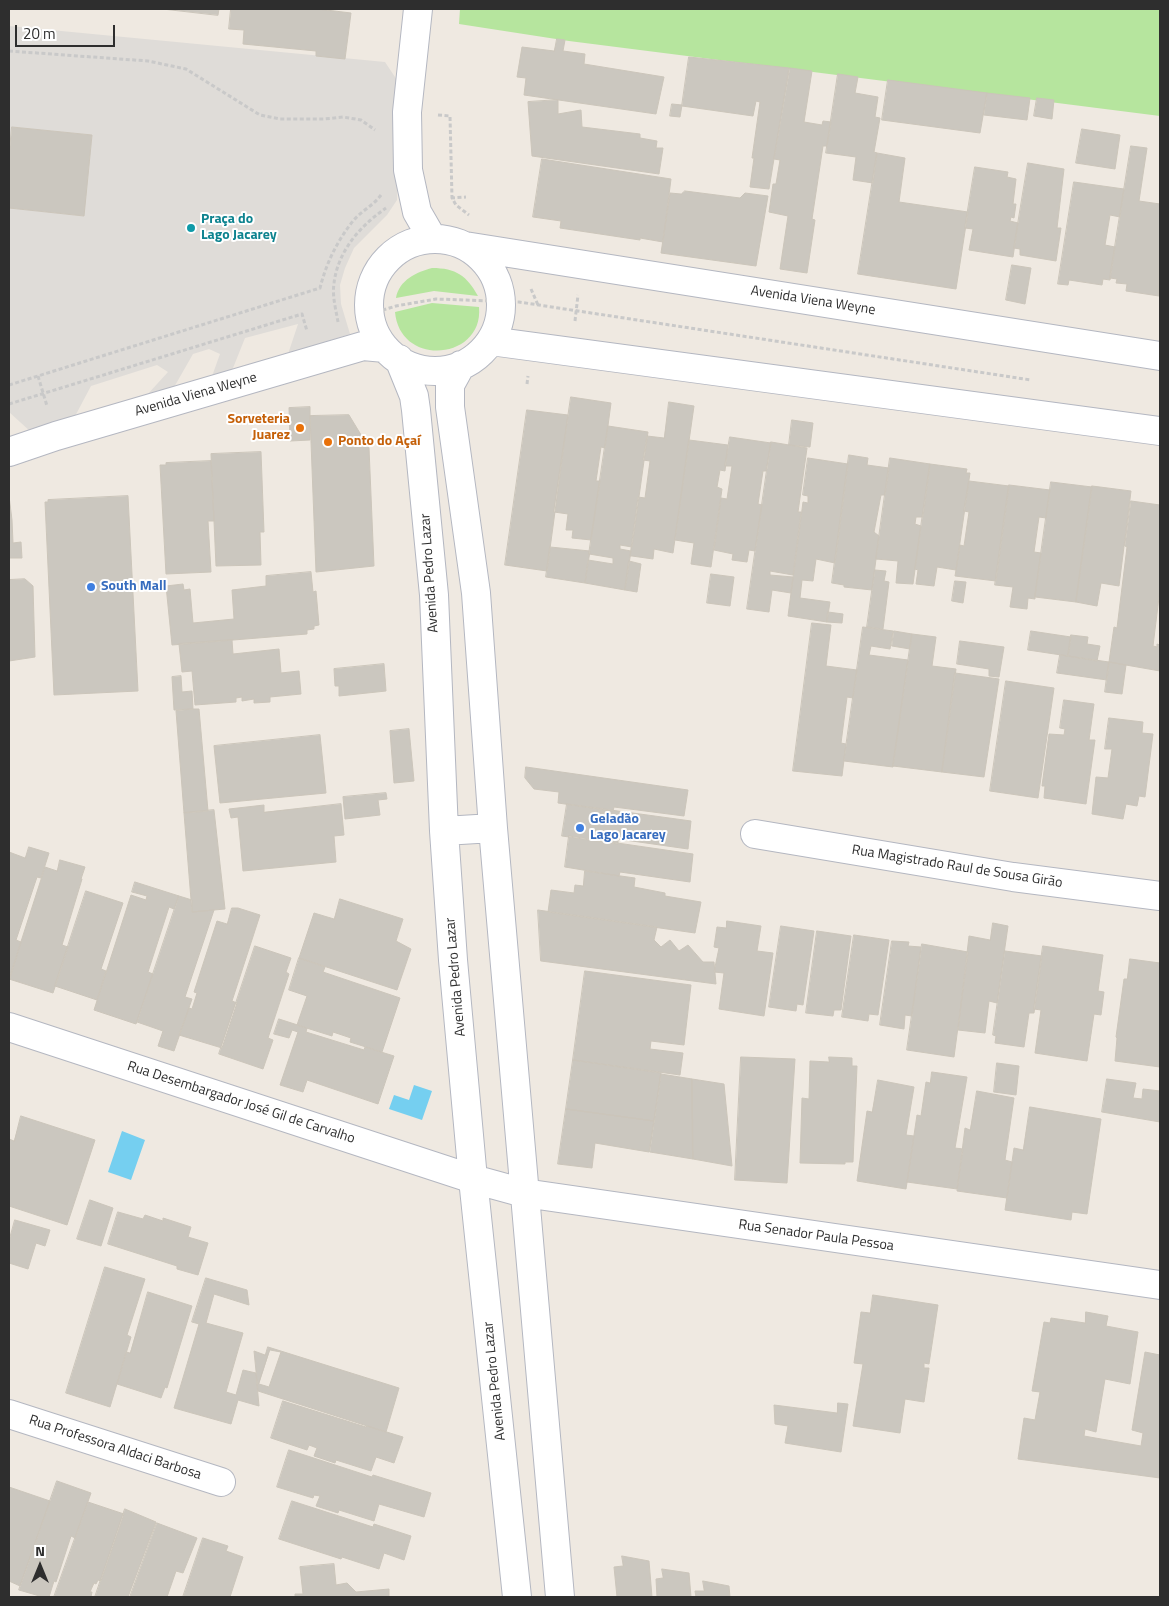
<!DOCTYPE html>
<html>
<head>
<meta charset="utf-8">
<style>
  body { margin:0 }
  #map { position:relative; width:1169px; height:1606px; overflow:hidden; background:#efe9e1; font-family:"Titillium Web",sans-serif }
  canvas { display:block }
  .frame { position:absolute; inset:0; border:10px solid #2e2e2e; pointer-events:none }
  .north { position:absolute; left:15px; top:1541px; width:50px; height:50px; -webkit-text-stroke:4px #fff; paint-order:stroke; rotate:0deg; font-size:14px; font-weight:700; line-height:20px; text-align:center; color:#2e2e2e }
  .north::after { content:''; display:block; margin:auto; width:18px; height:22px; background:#2e2e2e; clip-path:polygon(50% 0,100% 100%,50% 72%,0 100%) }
  .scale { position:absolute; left:15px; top:25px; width:100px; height:22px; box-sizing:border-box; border:2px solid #2e2e2e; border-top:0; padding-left:6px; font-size:15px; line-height:18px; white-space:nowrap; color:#2e2e2e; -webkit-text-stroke:4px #fff; paint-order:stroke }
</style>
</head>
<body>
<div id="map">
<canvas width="1169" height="1606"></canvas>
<div class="frame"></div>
<div class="north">N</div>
<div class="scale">20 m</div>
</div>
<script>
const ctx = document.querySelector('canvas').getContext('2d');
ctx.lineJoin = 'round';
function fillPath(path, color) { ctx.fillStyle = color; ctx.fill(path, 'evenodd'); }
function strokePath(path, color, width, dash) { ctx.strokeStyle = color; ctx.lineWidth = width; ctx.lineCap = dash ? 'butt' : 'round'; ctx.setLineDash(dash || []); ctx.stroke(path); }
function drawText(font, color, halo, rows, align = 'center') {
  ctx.font = font + ' "Titillium Web",sans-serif'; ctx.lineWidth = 4; ctx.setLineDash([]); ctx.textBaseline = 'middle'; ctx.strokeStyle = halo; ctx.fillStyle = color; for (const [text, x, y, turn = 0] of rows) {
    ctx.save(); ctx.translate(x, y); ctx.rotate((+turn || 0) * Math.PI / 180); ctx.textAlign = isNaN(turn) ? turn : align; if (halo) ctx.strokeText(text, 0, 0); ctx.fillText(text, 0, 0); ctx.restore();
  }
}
fillPath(new Path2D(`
  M460 9H1160V116L569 41 459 24Z
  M432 268C456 268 467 276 478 296L434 291 396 298C399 280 417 272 432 268Z
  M432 303 479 307C484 360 400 368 395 312Z`), '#b6e59e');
fillPath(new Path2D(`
  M9 26 385 62 397 80V200L387 215 354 248 345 268 340 285 341 304 350 334 288 354 298 324 245 338 231 373 211 379 220 354 209 349 193 354 173 389 146 396 168 372 157 365 91 386 73 420 31 432 9 412V208L83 216 92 135 12 127 9 156Z`), '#dfdcd8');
fillPath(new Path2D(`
  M414 1085 432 1091 422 1120 389 1109 394 1095 409 1100Z
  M122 1131 145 1140 131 1180 108 1172Z`), '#75cff0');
const building = new Path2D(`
  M163 9H219L218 15Z
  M231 9H318L351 13 345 59 316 56V51L243 44 244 30 229 29Z
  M557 39 565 40 563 51 585 54 584 64 664 77 656 114 524 95 526 78 517 77 522 47 554 51Z
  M689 57 789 68 769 189 750 187 754 158H752L760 102 756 101 753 116 682 106Z
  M790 68 812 71 804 122 822 125 823 121 831 122 827 146H823L812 219 815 220 807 273 780 269 788 216 769 212 773 184H776L780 160 774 159Z
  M838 74 858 77 855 93 878 97 875 117 880 118 874 152 877 153 873 183 853 180 856 157 826 153Z
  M888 80 987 93 980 133 882 120Z
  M987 93 1030 98 1027 120 984 115Z
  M1037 98 1054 100 1052 119 1034 116Z
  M558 100V114L581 110 582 127 640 134V138L657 141 656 148H663L659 174 532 156 528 102Z
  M672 104 682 105 680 117 670 116Z
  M12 127 92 135 84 216 9 208V156Z
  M1082 129 1120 135 1115 169 1076 163Z
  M1131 146 1147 148 1139 201 1160 204 1159 296 1126 291 1127 284 1116 283 1117 279 1110 278Z
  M877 153 905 158 899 202 968 212 956 289 858 274Z
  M542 159 671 179 663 242 640 238V240L560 228 561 221 533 217Z
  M1028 163 1064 169 1057 228H1061L1056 261 1020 255V249L1014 248Z
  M975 167 1008 172 1007 177 1016 179 1013 204H1016L1014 218 1011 217 1010 221 1018 223 1013 257 969 250 973 229 965 228Z
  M1074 182 1124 189 1120 217 1110 215 1105 245 1115 247 1110 280 1103 279 1102 285 1069 280 1068 285 1058 284Z
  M685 191 740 198 745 193 768 196 756 266 661 253 670 193 681 194Z
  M1012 265 1031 268 1025 304 1006 300Z
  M571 397 611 403 605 448 601 447 596 481H600L591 540 572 538 573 530H566L568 514 554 512Z
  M669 402 694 406 673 553 654 549 653 559 632 556H630L638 497 645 498 650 461 643 460 647 436 664 438Z
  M310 407V440L290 441 289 408Z
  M527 410 568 415 547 571 505 565Z
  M349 415 369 448 374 566 316 572 310 416Z
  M792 420 813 423 810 447 789 445Z
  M608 426 648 432 632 547 620 545V549L631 551 625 590 585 583 588 560 613 564V558L589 554Z
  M730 437 771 443 766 471H763L758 504 762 505 755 551 749 550 747 562 732 560 733 554 714 550 721 498 727 499 732 466H725Z
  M689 440 728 445 725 471 720 470 717 487 722 489 711 567 691 564 694 543 675 540Z
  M771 442 807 448 798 512H801L793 575 770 571V575L793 577 791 593 772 590 769 612 747 609Z
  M261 452 264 532H260L261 565 216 566 211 454Z
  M849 455 868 458 867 465 889 468 885 495H881L874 532 879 536 872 590 844 587V585L832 583Z
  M808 458 848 464 835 563 816 559 813 581 802 580 800 598 830 602 827 622 788 616 803 502 808 503V496L803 495Z
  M890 458 930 464 923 517H916L915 524 921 526 913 584 896 583 898 561 876 559Z
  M211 461 214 521H208L211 572 166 574 160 465H166V463Z
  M930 464 967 469 966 473H970L956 570 937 567 934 586 916 584 918 570 915 569Z
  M969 481 1009 486 996 581 955 576 960 545 964 546 969 512 964 511Z
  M1051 482 1092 487 1076 602 1035 597Z
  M1009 485 1050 490 1046 518 1039 517 1034 552 1041 553 1035 597V599L1028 598 1027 609 1010 607 1013 587 995 585Z
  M1092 486 1131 491 1119 586 1101 583 1097 606 1076 602Z
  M9 496 12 520 13 543 21 542 22 558H9Z
  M128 496 138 691 54 695 45 502H48V500Z
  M1131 501 1160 505V589L1153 646 1157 647V644L1160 645V671L1109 662 1114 627 1117 628 1127 547 1125 546Z
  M550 547 590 551 585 583 546 577Z
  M629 561 641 564 637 592 625 590Z
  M875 570 886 571 884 581 889 582 883 629 867 627Z
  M311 572 313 592 316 591 319 625 314 626V629L307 630V634L172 645 166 586 183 584 184 590 190 589 193 623 234 619 232 590 266 586V576Z
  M711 574 734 577 730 606 707 603Z
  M25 579 33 586 35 657 9 661V580Z
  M955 581 966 582 963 603 952 601Z
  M828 612 843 614 842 623 827 622Z
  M812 623 831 625 826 666 857 670 853 698 847 697 841 743 846 744 842 776 793 771Z
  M863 627 893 631 890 649 871 646 869 655 908 660 893 767 844 761Z
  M894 631 912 634 910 649 892 646Z
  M1031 631 1071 637 1068 656 1028 650Z
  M912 634 936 637 932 666 956 669 942 772 893 766Z
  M1071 635 1088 637 1087 644 1100 646 1097 661 1068 656Z
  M232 640 233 654 279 649 281 673 299 671 301 694 270 697V702L254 703V699L242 701V697L236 698V702L195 705 192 671 182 672 179 644Z
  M960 641 1004 647 999 677 989 676V669L957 664Z
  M1060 655 1109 662 1107 680 1057 673Z
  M1109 662 1126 665 1122 694 1105 692Z
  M384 664 386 691 339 696V686H335L334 669Z
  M955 673 999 679 984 777 942 772Z
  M181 676 182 692 192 691 193 709 174 710 172 677Z
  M1006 681 1054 688 1038 798 990 791Z
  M1064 700 1094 704 1089 740H1095L1086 804 1044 798 1045 786H1042L1049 734 1064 735 1065 729 1060 728Z
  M193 709H199L208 811 184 813 176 711Z
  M1109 718 1143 722 1142 733 1153 734 1145 797 1139 796 1137 806 1126 804 1123 819 1092 814 1096 777 1108 778 1112 749H1105Z
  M409 729 414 781 394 783 390 731Z
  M320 735 326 793 220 803 214 746Z
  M526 767 688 790 684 816 614 807 613 811 558 803 559 792 534 789 525 778Z
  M386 793 387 799 378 800 380 815 345 819 343 797Z
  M341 804 344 835 334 836 336 862 243 871 238 817 231 818 229 809 264 805V812Z
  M567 804 691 821 688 849 618 839V844L562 836Z
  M214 810 225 909 192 912 184 813Z
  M569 836 693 854 690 882 620 872 619 876 565 867Z
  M29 847 49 853 41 878 37 877 16 940 21 942 9 981V852L25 858Z
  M60 860 85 867 81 879H82L62 945 68 947 53 993 9 979 45 867 57 871Z
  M585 871 635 878 634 887 665 893V896L701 902 695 933 548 912 551 890 574 893 575 885 583 886Z
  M135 882 179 896 174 909 169 907 148 972 153 974 136 1024 94 1010 131 895 146 900 147 896 132 892Z
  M86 891 123 903 101 969 106 971 97 1000 55 986Z
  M179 896 192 900V912L214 910 185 997 192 999 174 1051 158 1046 163 1031 137 1022Z
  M340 899 403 919 396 941 411 949 397 990 299 958 314 913 334 919Z
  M232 908H238L260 915 232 1001 237 1003 222 1048 179 1035 189 1008 192 1009 197 993 194 992 217 921 227 924Z
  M538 910 657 927 654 940 661 947 670 940 679 951 688 945 703 962H714L716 984 541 961Z
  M727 921 761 926 757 951 773 953 764 1016 719 1009 724 973 714 972 719 948 714 947 717 927 726 928Z
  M993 923 1008 926 997 1003 989 1001 985 1033 958 1030 969 936 990 940Z
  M781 926 814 931 803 1005 797 1004 796 1011 769 1007Z
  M817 931 851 936 841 1010H834L833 1016 806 1013Z
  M854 935 889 940 878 1015 869 1014 868 1021 842 1017Z
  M892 941 909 942 908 946 921 947 912 1016 905 1015 904 1029 880 1025Z
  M922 944 968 952 954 1057 907 1050Z
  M255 946 291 958 286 972 289 974 268 1038 273 1040 263 1069 219 1054Z
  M1043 946 1103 955 1098 991 1104 992 1101 1015 1094 1014 1087 1061 1035 1053 1041 1010 1034 1009Z
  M1005 951 1042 956 1034 1013H1029L1024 1047 995 1043 996 1036 993 1035Z
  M299 958 325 967 323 972 400 998 382 1052 350 1042 351 1038 333 1032 332 1036 297 1025 307 996 289 990Z
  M1130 959 1160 963V1067L1115 1061 1117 1038 1116 1037 1124 979H1127Z
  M585 971 691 985 684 1045 651 1041 650 1049 683 1053 680 1075 573 1060Z
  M279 1019 307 1028 306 1032 364 1050 365 1047 394 1056 378 1104 307 1080 303 1092 280 1085 298 1032 292 1030 289 1038 274 1034Z
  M741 1057 795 1059 787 1183 735 1180Z
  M829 1057 852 1058V1066H857L853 1162H845V1164L800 1163 802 1098 809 1099 810 1061 829 1062Z
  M573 1060 661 1073 654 1121 566 1109Z
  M997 1063 1019 1066 1016 1095 994 1092Z
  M932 1072 967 1077 955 1148 963 1149 957 1189 907 1182 917 1115 921 1116 926 1082 930 1083Z
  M661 1074 692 1079 693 1159 650 1152Z
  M692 1079 724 1084 732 1166 693 1159Z
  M1107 1079 1136 1083 1133 1098 1142 1099 1143 1089 1160 1091V1122L1102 1112Z
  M878 1080 914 1087 906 1135 914 1136 906 1189 857 1181 867 1111 872 1112Z
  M977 1091 1014 1098 1005 1160 1012 1162 1007 1198 957 1191 965 1128 970 1130Z
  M1030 1107 1101 1119 1087 1214 1072 1212 1071 1220 1005 1210 1014 1148 1023 1150Z
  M566 1109 654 1121 649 1152 595 1143 592 1168 558 1164Z
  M21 1116 95 1140 67 1225 9 1206V1139L14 1141Z
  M90 1200 113 1208 101 1246 77 1239Z
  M118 1212 143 1219 145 1215 163 1221V1218L191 1227 188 1237 208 1243 198 1275 177 1269V1266L108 1244Z
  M15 1220 50 1230 45 1246 36 1243 28 1269 9 1263V1241Z
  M105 1267 145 1279 127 1335 131 1337 110 1407 66 1393Z
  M206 1278 247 1290 249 1305 214 1294 206 1323 243 1333 226 1392 236 1395 243 1370 256 1373 259 1406 238 1400 231 1424 174 1408 199 1324 192 1322Z
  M148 1292 192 1306 167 1388 165 1387 161 1398 117 1384 126 1352 130 1353Z
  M873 1295 938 1305 929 1364 924 1363V1368H929L924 1402 905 1399 900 1433 853 1426 863 1364 854 1363 861 1312 870 1313Z
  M1086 1312 1108 1316 1106 1326 1138 1332 1130 1384 1105 1379 1096 1432 1085 1429 1084 1436 1141 1446 1143 1433 1132 1430 1145 1352 1160 1355V1478L1018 1459 1024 1418 1035 1420 1040 1392 1032 1391 1044 1322 1050 1323 1051 1318 1085 1323Z
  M268 1347 399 1388 386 1432 258 1391 254 1351 265 1355ZM270 1350 281 1352 269 1387 259 1384Z
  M283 1401 366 1427 367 1426 403 1437 394 1463 376 1457 371 1471 336 1460 335 1463 314 1456 317 1448 309 1445 307 1450 271 1438Z
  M838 1403 848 1404 841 1452 785 1443 788 1426 775 1424 774 1405 837 1413Z
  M289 1450 372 1477 373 1475 431 1493 424 1517 379 1504 374 1521 339 1510 338 1513 316 1506 320 1496 314 1495 313 1498 277 1487Z
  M57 1481 91 1493 75 1538 71 1536 56 1582 54 1581 49 1597H43L19 1590Z
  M9 1487 50 1501 20 1586 9 1581Z
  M292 1501 373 1527 374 1524 411 1536 404 1560 384 1553 379 1569 342 1557 341 1559 279 1539Z
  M88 1502 124 1514 101 1581 98 1580 96 1584 94 1583 90 1592H92L91 1597H54Z
  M125 1509 156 1522 128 1597H95Z
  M157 1523 197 1538 183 1573 176 1571 167 1597H130Z
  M203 1538 228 1546 226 1551 243 1557 230 1597H183Z
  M622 1556 649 1561 652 1597H617L614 1567 623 1566Z
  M334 1564 336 1585 347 1583 356 1592 389 1589V1597H295V1594H303L300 1567Z
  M662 1569 689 1573 691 1597H657L656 1579 663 1578Z
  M703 1581 729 1586 730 1597H696L695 1591H704Z`);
fillPath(building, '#cbc7bf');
strokePath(building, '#cbc5ba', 1);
const minor = new Path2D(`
  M418 9 407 112 408 170 417 212 432 238
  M369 305a66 66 0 1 1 132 0a66 66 0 1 1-132 0Z
  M465 246 1160 356
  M491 341 1160 431
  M399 359 414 396 416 410 434 595 444 831 453 960 473 1179 517 1597
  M461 365 450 385V407L476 593 493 828 560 1597
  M9 452 56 436 363 346 385 348
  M444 831 493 828
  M755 834 1013 877 1160 896
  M9 1027 473 1179 524 1193 1160 1285
  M9 1414 221 1482`);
strokePath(minor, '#b4b7c1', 30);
strokePath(new Path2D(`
  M9 51 148 61 186 69 260 115 280 119H324L343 117 361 120 375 130
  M438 115 450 116 452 198 456 205 469 215
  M451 198 466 197
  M531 289 538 305
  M370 314 396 306 436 299 519 302 1031 380
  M575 321 578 295
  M338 322C336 310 332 296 334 283 338 251 360 226 386 208
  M38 376 47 406
  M527 384 528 376
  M9 385 320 288C326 264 337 241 353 221 361 211 373 206 381 195
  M9 404 302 314 307 331`), '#c9c9c9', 3, [4, 2.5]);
strokePath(minor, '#fff', 28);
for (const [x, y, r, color] of [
  [191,228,5,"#0f9aa8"],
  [300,428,5,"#e8710a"],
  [328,442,5,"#e8710a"],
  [91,587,5,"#3f7fe0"],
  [580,828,5,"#3f7fe0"]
]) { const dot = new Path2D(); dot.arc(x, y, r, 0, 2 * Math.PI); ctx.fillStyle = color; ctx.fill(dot); strokePath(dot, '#fff', 2); }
drawText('bold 14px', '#0d838f', '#fff', [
  ["Praça do",201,220],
  ["Lago Jacarey",201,236]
], 'left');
drawText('14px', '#2e2e2e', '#fff', [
  ["Avenida Viena Weyne",813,301,9],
  ["Avenida Viena Weyne",196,395,-16],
  ["Avenida Pedro Lazar",430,573,-94],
  ["Rua Magistrado Raul de Sousa Girão",957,867,9],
  ["Avenida Pedro Lazar",456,977,-95],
  ["Rua Desembargador José Gil de Carvalho",241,1103,18],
  ["Rua Senador Paula Pessoa",816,1236,8],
  ["Avenida Pedro Lazar",495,1381,-96],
  ["Rua Professora Aldaci Barbosa",115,1448,18]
]);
drawText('bold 14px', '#c56008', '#fff', [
  ["Sorveteria",290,420],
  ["Juarez",290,436],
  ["Ponto do Açaí",338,442,"left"]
], 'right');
drawText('bold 14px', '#366cbe', '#fff', [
  ["South Mall",101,587],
  ["Geladão",590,820],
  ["Lago Jacarey",590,836]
], 'left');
</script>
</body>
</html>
